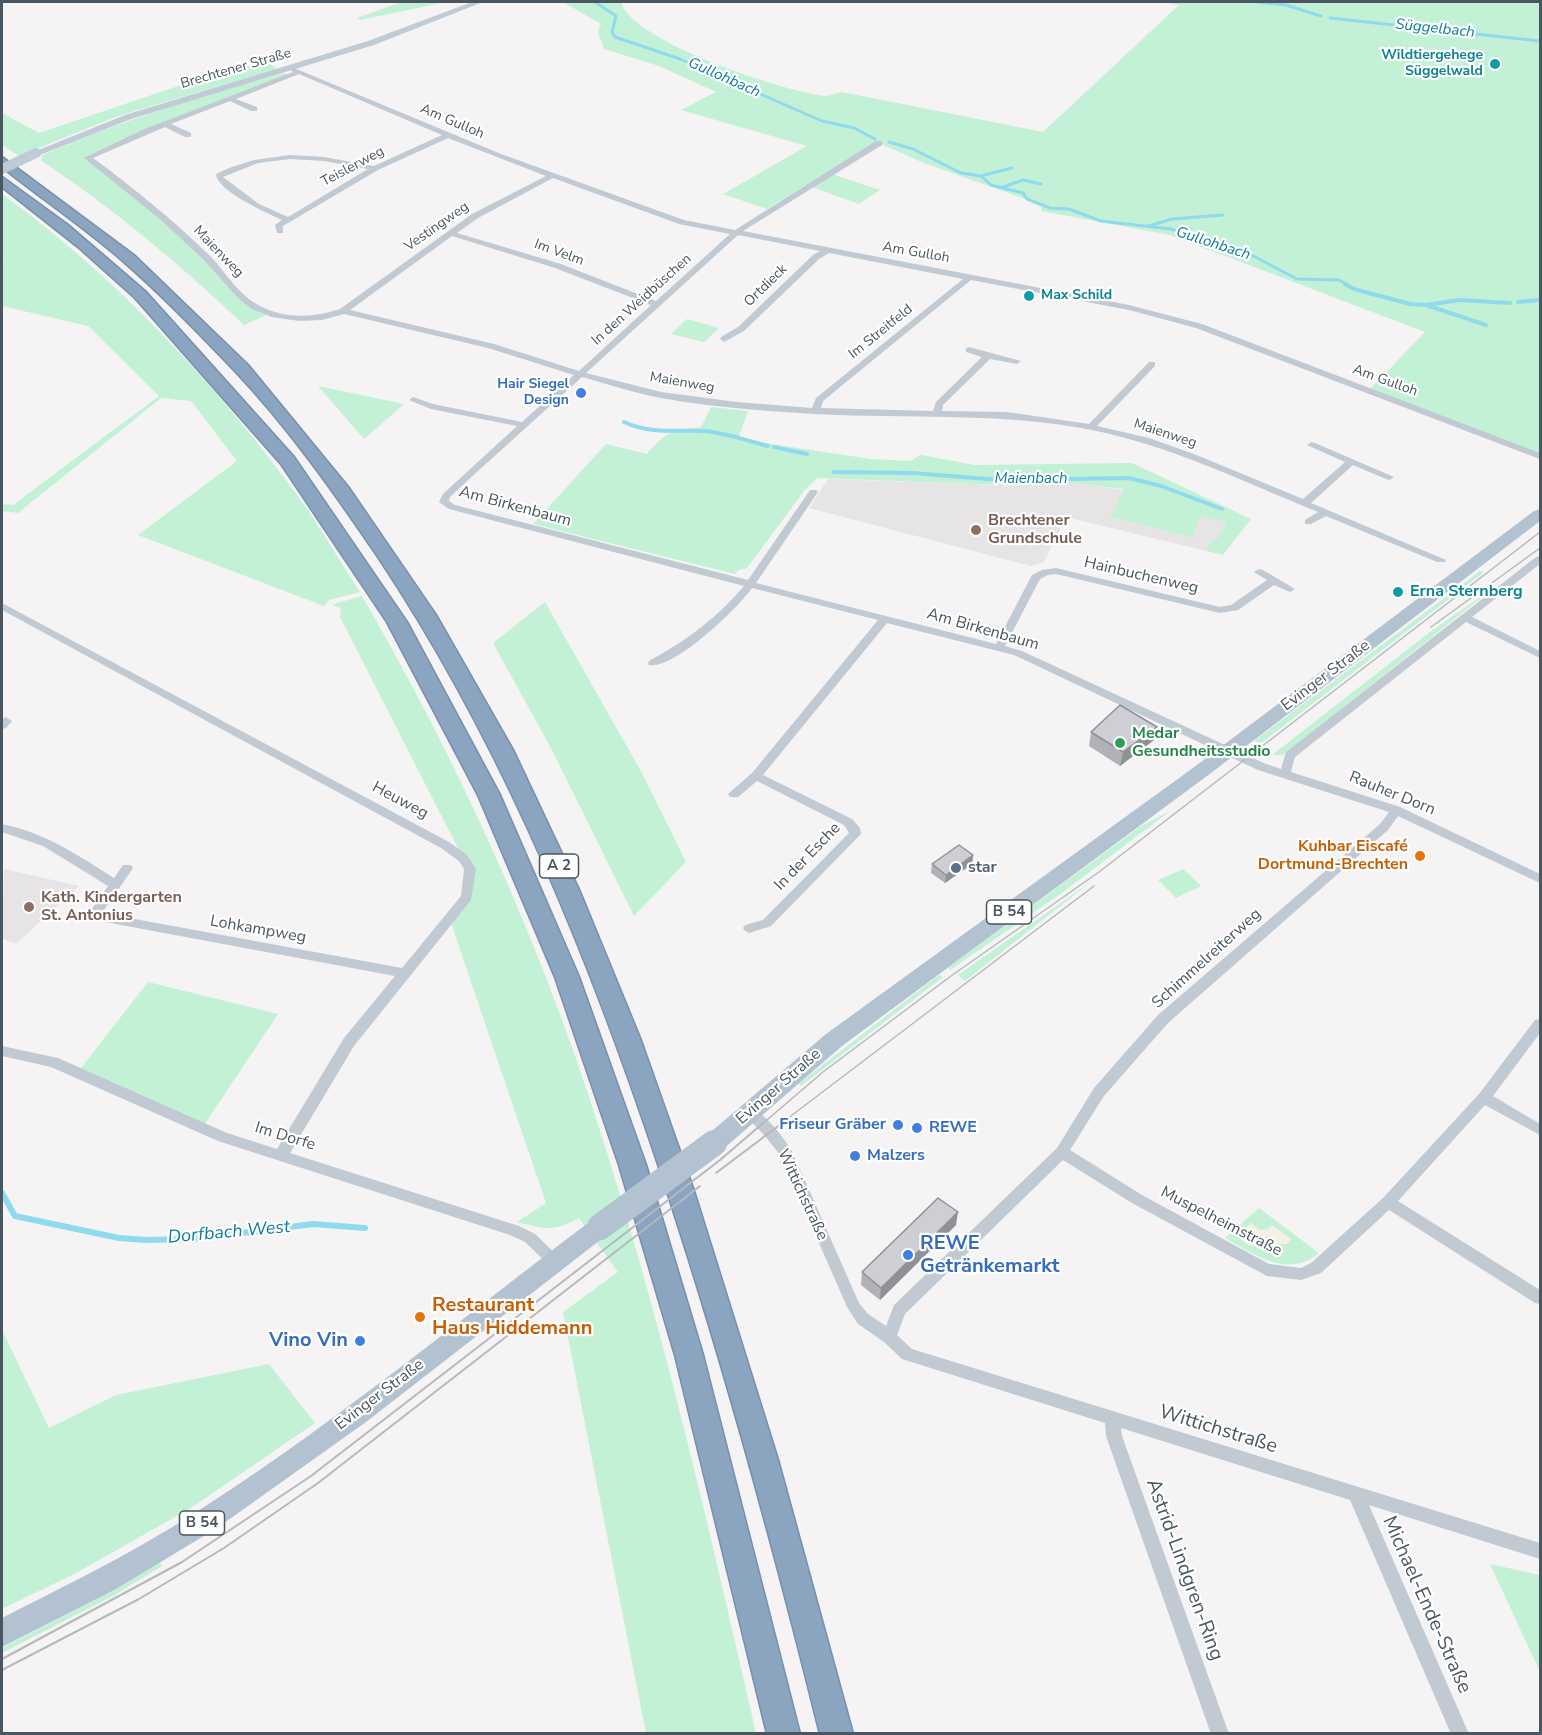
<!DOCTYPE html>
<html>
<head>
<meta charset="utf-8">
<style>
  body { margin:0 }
  #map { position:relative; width:1542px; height:1735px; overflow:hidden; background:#f5f3f3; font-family:"Nunito Sans",sans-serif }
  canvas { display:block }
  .frame { position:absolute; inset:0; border:3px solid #4a5661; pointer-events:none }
</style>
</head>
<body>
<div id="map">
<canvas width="1542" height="1735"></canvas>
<div class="frame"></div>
</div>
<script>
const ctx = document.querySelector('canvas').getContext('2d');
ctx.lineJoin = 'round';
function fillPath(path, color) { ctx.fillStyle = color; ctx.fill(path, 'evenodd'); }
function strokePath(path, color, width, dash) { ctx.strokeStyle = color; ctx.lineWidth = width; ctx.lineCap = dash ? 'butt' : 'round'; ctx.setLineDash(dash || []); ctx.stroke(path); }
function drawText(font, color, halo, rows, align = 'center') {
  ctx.font = font + ' "Nunito Sans",sans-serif'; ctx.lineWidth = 4.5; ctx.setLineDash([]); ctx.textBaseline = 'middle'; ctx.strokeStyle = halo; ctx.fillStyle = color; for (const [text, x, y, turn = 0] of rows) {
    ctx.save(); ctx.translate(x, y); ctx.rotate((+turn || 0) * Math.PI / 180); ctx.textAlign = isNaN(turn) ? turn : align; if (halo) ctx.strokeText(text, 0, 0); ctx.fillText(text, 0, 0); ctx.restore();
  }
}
fillPath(new Path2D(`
  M828 479 1028 486 1073 483 1125 490 1226 522 1217 539 1212 538 1206 551 1066 517 1044 562 1031 566 809 508Z
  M4 869 79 886 16 944 2 938Z`), '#e6e4e5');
fillPath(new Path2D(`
  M401 2H446L360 20 357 18Z
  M563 2H621C632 42 783 91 825 96 830 96 837 93 842 92L1043 132 1179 5 1161 2H1540V456L1369 390 1425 332 1170 235 1041 211 1042 205 924 163 879 143 829 173 880 190 859 204 806 185 767 209 723 194 807 146 681 110 716 92 659 66 604 49 598 32 601 24Z
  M267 62 277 69 118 116 19 156 2 145V113L39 133 205 77Z
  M285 73 288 77 145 132 88 158 163 216 246 301 269 314 244 325C181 265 115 210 42 161L41 156C119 121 202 95 285 73Z
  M2 194C116 277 214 382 298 496 320 527 339 560 360 592L329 600 324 606 138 535 237 461 191 401 161 398 18 513 2 511V504L13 505 159 396 88 326 2 306V259L4 257 2 256Z
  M687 319 719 328 704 342 671 334Z
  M318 386 404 404 364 439Z
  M711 407 748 411 738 439 871 459 910 461 921 455 975 465 1132 463 1251 519 1223 555 1206 551 1212 538 1217 539 1226 522 1201 516 1192 537 1111 517 1124 489 1073 483 1028 486 817 478 804 491 747 568 738 570 735 574 533 524 606 444 647 454C666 432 672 430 701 427Z
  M1480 571 1484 572 1260 744 1254 741Z
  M1496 586 1283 755H1272L1430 632Z
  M362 596C446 741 518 894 574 1053 651 1274 704 1505 756 1733H646L563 1312 618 1272 579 1218C554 1232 545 1229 517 1222L546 1203 450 920 467 897 463 858 340 617 341 608 334 606V604Z
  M545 602 643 775 686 862 634 916 552 750 493 643Z
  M1206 784 1059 895 950 970 948 968 1141 826 1170 811Z
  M1183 869 1201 886 1176 898 1158 880Z
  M1092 881 965 981 958 975Z
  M939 975 943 977 801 1086 798 1084Z
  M148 982 278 1014 202 1128 77 1073Z
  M1259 1208 1319 1253C1287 1279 1256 1255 1225 1238Z
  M2 1330 49 1428 116 1395 269 1364 315 1423 191 1508 78 1572 2 1609Z
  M160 1562 162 1566 113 1596 2 1653V1648L117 1588Z
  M1490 1564 1540 1575V1672Z`), '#c3f1d5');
fillPath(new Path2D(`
  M1251 1223 1259 1230 1268 1229 1272 1225 1291 1239 1287 1244H1277L1267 1236 1257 1246 1248 1245 1237 1236Z`), '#f5f0e5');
strokePath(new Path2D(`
  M595 2 616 16 612 32 615 37 680 59 822 121 854 128 875 139
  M1257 2 1286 5 1321 16
  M1330 18 1540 41
  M889 142 913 149 961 173 981 176 991 185 1023 193 1027 199 1050 208 1069 209 1101 221 1171 229 1240 249 1297 279 1339 280 1348 285
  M981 176 1012 168
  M1003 187 1023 180 1041 184
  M1149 226 1172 219 1223 215`), '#90daee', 3);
strokePath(new Path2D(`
  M1345 284 1354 289 1410 304 1427 305 1459 300 1510 303
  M1518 302 1540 300
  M1429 306 1486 325
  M624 422C649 434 677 430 703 431 724 432 747 441 768 446
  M774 447 807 454
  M834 472 912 473 1001 480 1129 478 1161 486 1222 509`), '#90daee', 4);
strokePath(new Path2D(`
  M2 1193 15 1216 119 1238 146 1240 193 1239 313 1224 365 1228`), '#90daee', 6);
const highway = new Path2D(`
  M2 157 135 256 248 365 349 488 436 615 513 750 580 892 640 1038 693 1188 778 1460 853 1734H820C769 1528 713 1323 644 1123 576 925 494 731 378 557 334 492 288 427 234 370 199 333 162 295 124 262 85 228 42 199 2 167Z
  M2 177 68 225 146 292 294 457 407 622 500 795 579 977 646 1165 703 1355 800 1734H767L675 1355 619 1165 555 977 478 795 387 622 281 464 135 298 78 247 2 187Z`);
strokePath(highway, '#7690ad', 3);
fillPath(new Path2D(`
  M294 68 501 154 684 220 735 230 876 141H882V145L743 231 1129 305 1202 324 1540 453V459L1537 458 1196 328 1129 310 971 280 823 401 821 408 933 411 936 402 982 357 966 352V348L969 347 1021 361 1017 364 990 359 943 405 942 411 1007 412 1089 424 1149 362H1155V366L1097 426 1149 438 1194 454 1303 499 1345 462 1307 445 1312 442 1315 443 1394 477 1389 480 1386 479 1353 465 1311 503 1446 560 1445 562H1437L1326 516 1311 524H1305V520L1318 512C1244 482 1171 446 1092 430 1000 412 908 419 815 414 764 411 711 407 661 398 634 393 608 384 582 377L467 481 450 497 449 501 455 505 748 580 810 490H816L818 492 756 583 996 644 1032 575 1042 570 1056 568 1220 607 1231 605 1267 580 1254 572 1259 569 1263 570 1295 589 1290 592 1274 585 1238 610 1220 613 1056 574 1048 575 1040 579 1005 646 1022 651 1266 764 1281 769 1286 752 1536 557 1540 556V564L1472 617 1540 651V658L1466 622 1295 757 1291 772 1400 807 1540 874V883L1398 816 1388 830 1168 1023 1104 1096 1070 1150 1142 1195 1269 1264 1301 1268 1311 1263 1383 1198 1479 1094 1535 1020 1540 1019V1033L1493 1096 1540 1124V1135L1485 1105 1398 1201 1540 1290V1304L1535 1303 1389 1210 1321 1273 1301 1280 1267 1276 1132 1203 1063 1160 905 1314 897 1335 912 1349 1540 1543V1559L1369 1505 1469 1734H1451L1350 1500 1121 1428 1122 1436 1229 1734H1211L1106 1436 1105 1423 902 1359 884 1342 858 1324 847 1307 781 1156 765 1136 743 1113 745 1109C760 1104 783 1138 791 1149L859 1303 868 1314 886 1326 894 1305 1057 1148 1094 1088 1158 1015 1380 824 1389 812 1258 770 1014 655 887 623 763 775 852 819 860 828 861 834 771 926 749 933 745 931 743 928 745 925 763 920 849 833 844 825 757 781 738 797H730L728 794 752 773 878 620 752 588C738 608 674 670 649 665L648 663 649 661C686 641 717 618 744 586L449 509 439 502 443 494 517 426 431 409 409 400 413 397 433 404 522 422 574 375 488 348 344 314 322 320 299 321 272 317 252 309 239 299 204 260 161 220 84 158 142 130 293 72 291 70ZM299 74 442 135 374 166 324 157 290 155 254 160 229 168 216 174C217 191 267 213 282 220L275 225 277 233H283V226L378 170 448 138 546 176 472 214 340 309C314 318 285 319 260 306 238 295 226 272 209 255 173 220 134 188 93 158L165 127 185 137H191V133L171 124 230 101 251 111H257V107L236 99ZM290 159 324 161 368 169 288 217 259 204 223 177 258 163ZM553 178 679 224 730 234 656 301 561 264 457 233 478 218ZM738 235 820 251 813 255 738 327 721 337 720 339 724 342 744 331 819 259 829 253 963 279 816 398 812 408 737 402 661 392 586 373ZM452 236 555 268 651 305 579 371 494 344 350 310Z
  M2 603 449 842 467 855 476 869 471 900 354 1046 290 1153 519 1226 535 1234 559 1257 561 1261 559 1265 554 1267 549 1265 525 1242 510 1235 218 1141 51 1067 2 1056V1046L58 1058 227 1133 277 1149 344 1038 395 976 89 919 87 916 89 913 108 886 43 846 2 832V824C43 832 78 855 114 878L123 865H131L133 868 131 871 102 913 402 968 461 896 464 869 459 861 441 848 2 610Z
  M6 717 12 721 6 728 2 729V719Z`), '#c1cad2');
fillPath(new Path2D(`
  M472 2H483L374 45 131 119 40 155 31 153 125 115 368 41Z`), '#c1cbd6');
fillPath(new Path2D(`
  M1540 509V521L1211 773 842 1046 722 1150 714 1152 706 1150 703 1143 706 1136 826 1034 1197 765 1534 511Z
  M600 1217 608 1220 612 1227 608 1234 366 1422 217 1528 116 1589 2 1647V1618C59 1589 118 1560 174 1526 321 1435 454 1324 592 1220Z`), '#b3c2d1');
fillPath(highway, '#8ba5c1');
strokePath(new Path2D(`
  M1431 627 1540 548
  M761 1125 823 1072 951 976 1099 872 1540 532
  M779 1125 1094 886`), '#b5b8bd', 1.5);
strokePath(new Path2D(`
  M716 1173 781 1124
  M2 1659 182 1562 311 1476 720 1160 762 1124
  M2 1670 139 1599 224 1548 318 1483 700 1186`), '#b5b8bd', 2);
strokePath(new Path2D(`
  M2 169 36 153`), '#c1cbd6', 10);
strokePath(new Path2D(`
  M600 1227 714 1143`), '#b3c2d1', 26);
fillPath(new Path2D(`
  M1157 727 1154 740 1120 766 1089 746 1091 732Z
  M973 855 972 864 945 883 931 873 932 864Z
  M956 1225 880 1300 861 1285 862 1272Z`), '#b0b2b7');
fillPath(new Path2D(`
  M1157 727 1154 740 1120 766 1123 752Z
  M973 855 972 864 945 883 946 875Z
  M958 1212 956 1225 880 1300 881 1288Z`), '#909195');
const building = new Path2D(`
  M1120 705 1157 727 1123 752 1091 732Z
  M959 845 973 855 946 875 932 864Z
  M938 1198 958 1212 881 1288 862 1272Z`);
fillPath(building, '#cdcfd5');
strokePath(building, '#909195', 1.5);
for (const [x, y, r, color] of [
  [1495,64,6,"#0f9aa8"],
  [1029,296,6,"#0f9aa8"],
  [581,393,6,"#3f7fe0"],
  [976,530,6,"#8d6e63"],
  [1398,592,6,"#0f9aa8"],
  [1120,743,6,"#2e9e5b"],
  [1420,856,6,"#e8710a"],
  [956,868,6,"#5c6f8a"],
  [29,907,6,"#8d6e63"],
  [898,1125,6,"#3f7fe0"],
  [917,1128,6,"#3f7fe0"],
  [855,1156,6,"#3f7fe0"],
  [908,1255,6,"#3f7fe0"],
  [420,1317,6,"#e8710a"],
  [360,1341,6,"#3f7fe0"]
]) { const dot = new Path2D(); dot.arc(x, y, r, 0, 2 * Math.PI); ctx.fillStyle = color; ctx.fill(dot); strokePath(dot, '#fff', 2); }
drawText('bold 14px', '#0d838f', '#fff', [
  ["Wildtiergehege",1483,56],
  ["Süggelwald",1483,72],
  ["Max Schild",1041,296,"left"]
], 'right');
drawText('14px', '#4a5661', '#fff', [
  ["Brechtener Straße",236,69,-16],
  ["Am Gulloh",452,122,23],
  ["Teislerweg",353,167,-28],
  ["Vestingweg",437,227,-35],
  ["Maienweg",218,252,46],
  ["Im Velm",559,253,20],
  ["Am Gulloh",916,253,10],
  ["Ortdieck",766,286,-44],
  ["In den Weidbüschen",642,300,-42],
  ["Im Streitfeld",881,332,-39],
  ["Am Gulloh",1385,381,20],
  ["Maienweg",682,383,10],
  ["Maienweg",1165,434,18]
]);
drawText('bold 14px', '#366cbe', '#fff', [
  ["Hair Siegel",569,385],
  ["Design",569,401]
], 'right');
drawText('italic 15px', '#0c7c9b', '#fff', [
  ["Süggelbach",1435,29,6],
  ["Gullohbach",724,78,24],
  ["Gullohbach",1213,244,18],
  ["Maienbach",1031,479]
]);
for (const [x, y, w] of [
  [559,866,39],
  [1009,912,45],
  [202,1523,45]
]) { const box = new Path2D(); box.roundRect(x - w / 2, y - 12, w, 24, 4.5); ctx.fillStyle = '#fff'; ctx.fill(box); strokePath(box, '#4a5661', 1.5); }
drawText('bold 15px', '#4a5661', null, [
  ["A 2",559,866],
  ["B 54",1009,912],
  ["B 54",202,1523]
]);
drawText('16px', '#4a5661', '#fff', [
  ["Am Birkenbaum",515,507,15],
  ["Hainbuchenweg",1141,576,13],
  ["Am Birkenbaum",983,630,16],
  ["Evinger Straße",1326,676,-37],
  ["Rauher Dorn",1392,794,22],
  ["Heuweg",400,801,28],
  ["In der Esche",808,857,-46],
  ["Lohkampweg",258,930,10],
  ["Schimmelreiterweg",1207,959,-42],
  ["Evinger Straße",779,1087,-41],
  ["Im Dorfe",285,1137,17],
  ["Wittichstraße",802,1195,65],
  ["Muspelheimstraße",1221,1222,27],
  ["Evinger Straße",380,1395,-37]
]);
drawText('bold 16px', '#785e54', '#fff', [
  ["Brechtener",988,521],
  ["Grundschule",988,539],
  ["Kath. Kindergarten",41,898],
  ["St. Antonius",41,916]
], 'left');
drawText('bold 16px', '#0d838f', '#fff', [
  ["Erna Sternberg",1410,592]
], 'left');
drawText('bold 16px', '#27864d', '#fff', [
  ["Medar",1132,734],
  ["Gesundheitsstudio",1132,752]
], 'left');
drawText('bold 16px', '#c56008', '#fff', [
  ["Kuhbar Eiscafé",1408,847],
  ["Dortmund-Brechten",1408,865]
], 'right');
drawText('bold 16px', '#4e5e75', '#fff', [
  ["star",968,868]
], 'left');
drawText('bold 16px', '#366cbe', '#fff', [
  ["Friseur Gräber",886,1125,"right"],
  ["REWE",929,1128],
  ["Malzers",867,1156]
], 'left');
drawText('italic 18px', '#0c7c9b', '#fff', [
  ["Dorfbach West",229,1233,-5]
]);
drawText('bold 20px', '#366cbe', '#fff', [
  ["REWE",920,1244],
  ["Getränkemarkt",920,1267],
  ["Vino Vin",348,1341,"right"]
], 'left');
drawText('bold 20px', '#c56008', '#fff', [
  ["Restaurant",432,1306],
  ["Haus Hiddemann",432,1329]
], 'left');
drawText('20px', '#4a5661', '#fff', [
  ["Wittichstraße",1218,1430,17],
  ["Astrid-Lindgren-Ring",1184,1570,70],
  ["Michael-Ende-Straße",1426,1605,66]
]);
</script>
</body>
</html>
